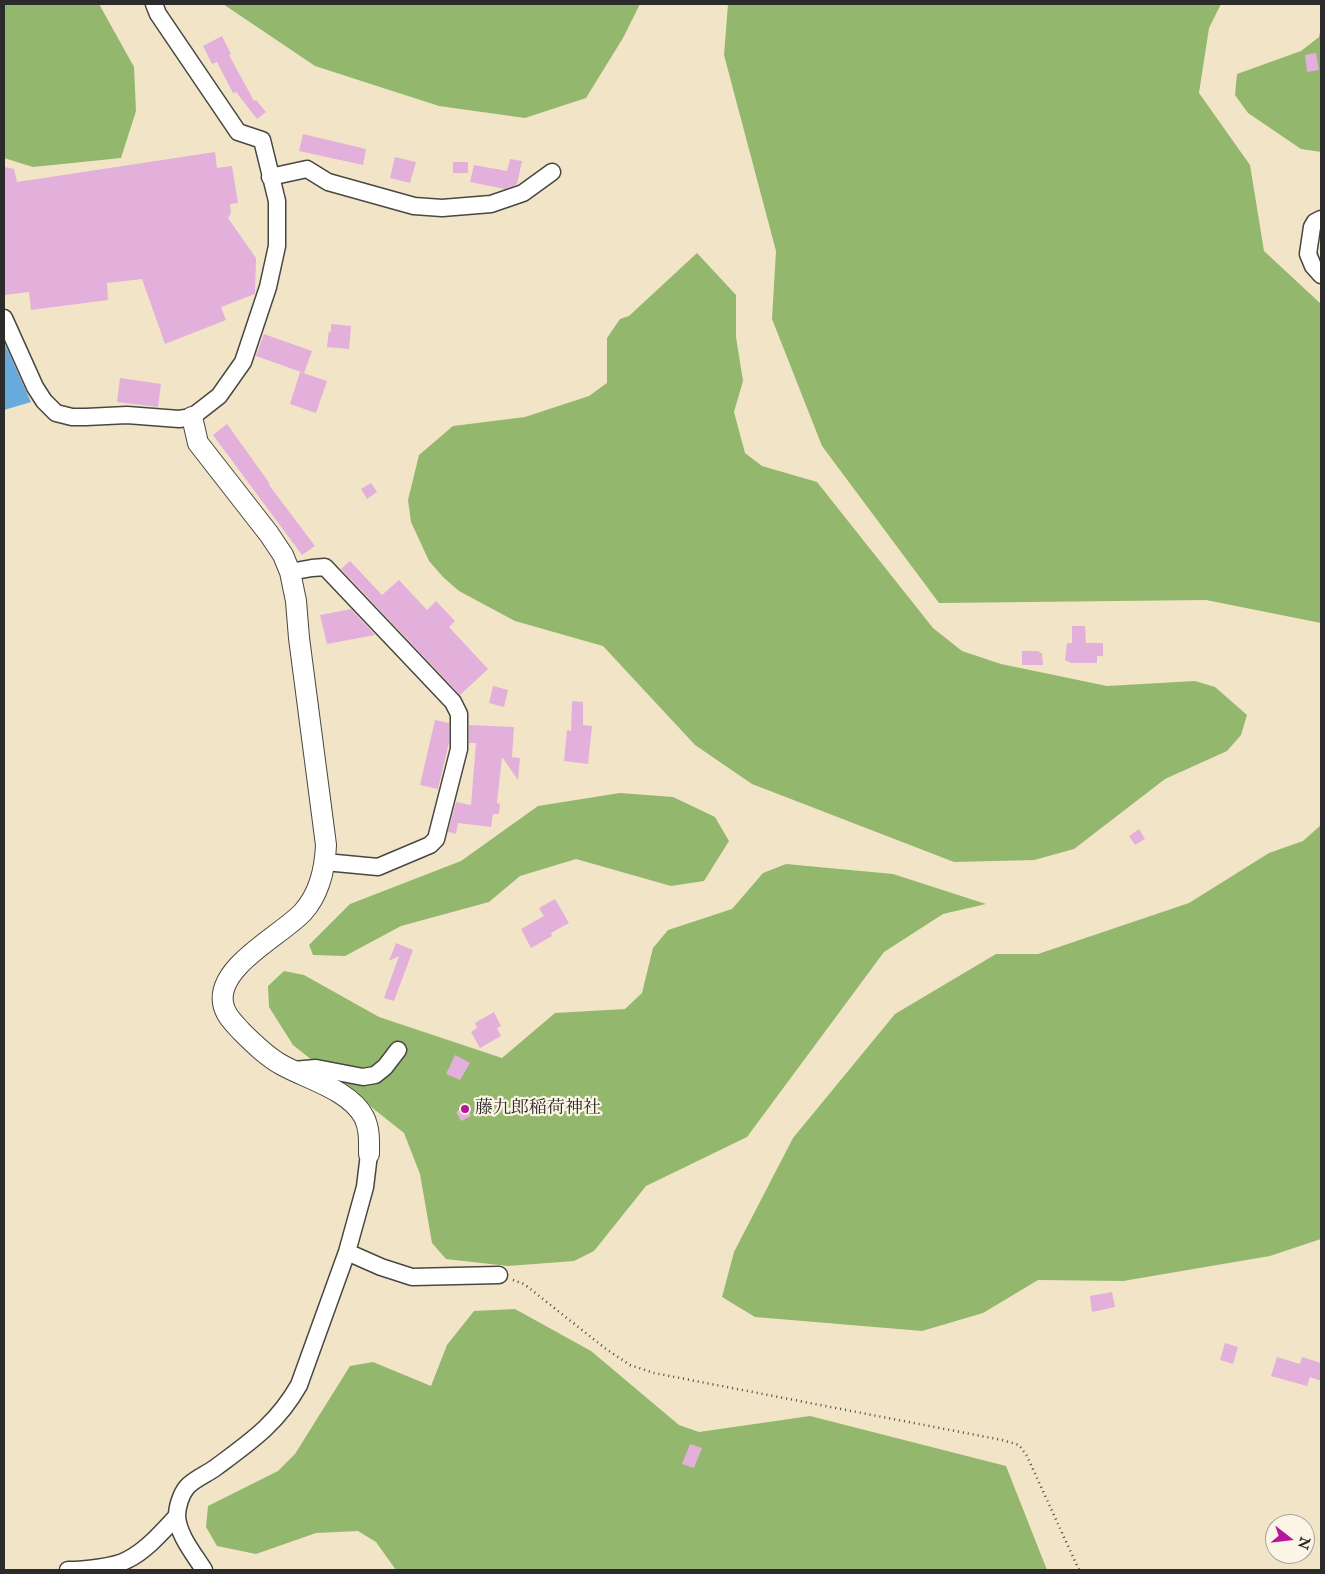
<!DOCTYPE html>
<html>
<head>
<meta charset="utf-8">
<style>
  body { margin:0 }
  #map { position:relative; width:1325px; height:1574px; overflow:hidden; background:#f2e5c7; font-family:"IM FELL English",serif }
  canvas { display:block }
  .frame { position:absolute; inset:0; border:5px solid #2b2b2b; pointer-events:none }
  .north { position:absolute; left:1265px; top:1514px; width:50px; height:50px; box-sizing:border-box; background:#fcf5e5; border:1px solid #a8a49b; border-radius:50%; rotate:106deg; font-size:14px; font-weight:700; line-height:20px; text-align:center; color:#2b2b2b }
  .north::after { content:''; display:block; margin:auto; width:18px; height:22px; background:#b5179e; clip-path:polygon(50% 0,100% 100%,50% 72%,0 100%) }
</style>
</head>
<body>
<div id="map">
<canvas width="1325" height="1574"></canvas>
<div class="frame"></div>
<div class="north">N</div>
</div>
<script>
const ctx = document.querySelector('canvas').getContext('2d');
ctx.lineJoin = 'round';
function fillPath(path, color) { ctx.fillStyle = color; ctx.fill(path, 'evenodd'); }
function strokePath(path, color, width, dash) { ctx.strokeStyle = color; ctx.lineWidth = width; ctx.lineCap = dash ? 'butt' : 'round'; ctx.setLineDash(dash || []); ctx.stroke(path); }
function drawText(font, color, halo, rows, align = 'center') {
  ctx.font = font + ' "IM FELL English","Noto Serif JP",serif'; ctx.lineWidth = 4.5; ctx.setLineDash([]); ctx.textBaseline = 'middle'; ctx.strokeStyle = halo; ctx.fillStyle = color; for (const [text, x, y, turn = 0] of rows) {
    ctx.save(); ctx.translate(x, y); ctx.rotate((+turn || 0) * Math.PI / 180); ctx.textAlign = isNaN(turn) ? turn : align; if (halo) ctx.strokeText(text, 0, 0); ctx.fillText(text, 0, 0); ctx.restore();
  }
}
fillPath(new Path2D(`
  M4 4H99L134 67 136 111 121 158 33 167 4 158Z
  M223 4H640L623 38 586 98 525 118 439 106 315 66Z
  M728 4H1221L1209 28 1199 93 1250 165 1264 251 1321 304V623L1206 600 939 603 822 446 772 319 776 251 724 55Z
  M1321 27V152L1301 149 1248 113 1235 95 1237 74 1301 51 1319 37Z
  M697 253 736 295V337L743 381 734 412 745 453 762 466 817 482 933 628 962 651 1001 664 1107 686 1195 681 1215 687 1247 715 1241 735 1227 751 1165 779 1074 849 1034 860 954 862 752 784 695 745 603 646 515 621 459 591 443 577 429 561 411 522 408 500 419 455 453 426 525 417 589 396 607 383V338L620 319 629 316Z
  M620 793 673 797 715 817 729 841 704 881 671 886 576 859 520 876 489 902 401 926 345 956 313 955 309 945 350 904 461 861 538 806Z
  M1321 825V1239L1270 1256 1123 1281 1038 1280 983 1313 922 1331 755 1317 722 1297 734 1252 793 1138 895 1014 996 954H1038L1189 903 1269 853 1303 841Z
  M786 864 893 874 986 904 943 914 884 952 747 1137 646 1186 594 1251 574 1261 508 1266 446 1259 432 1243 420 1174 404 1133 293 1045 269 1007 268 986 284 971 304 975 379 1017 502 1058 555 1013 625 1009 642 993 653 948 668 930 732 909 763 873Z
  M515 1309 591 1351 679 1425 699 1432 810 1416 1006 1466 1047 1570H396L376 1542 358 1531 316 1533 256 1554 217 1546 206 1527 208 1506 278 1471 295 1454 350 1366 373 1362 431 1386 447 1345 474 1311Z`), '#93b76c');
fillPath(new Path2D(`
  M4 342 31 402 4 410Z`), '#67aadc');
fillPath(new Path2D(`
  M222 36 231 54 229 55 254 101 256 100 266 112 257 119 236 92 233 93 217 62 212 64 203 46Z
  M1316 53 1319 70 1307 72 1305 55Z
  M303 134 366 149 363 165 299 151Z
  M215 152 217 168 232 166 238 203 230 204 231 213 228 218 256 258 255 294 221 307 226 320 165 344 142 279 107 283 108 300 31 310 29 292 5 295 4 281V167L14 169 17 182Z
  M395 157 416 162 410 183 390 178Z
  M510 159 522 161 517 184 505 189 470 182 474 165 507 171Z
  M453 162H468V173H453Z
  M331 324 351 326 349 349 327 347 329 331 331 332Z
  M264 334 312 351 304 373 256 356Z
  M300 372 327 381 316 413 290 404Z
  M120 378 161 384 158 407 117 402Z
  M227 424 270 484 269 485 315 546 302 555 213 435Z
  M371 483 377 492 367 499 361 489Z
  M350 561 382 595 399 580 427 610 436 601 455 621 449 627 488 669 460 695 341 569Z
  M351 609 375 635 327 644 320 615Z
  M1072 626H1085L1086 643H1103V656H1097V663H1071L1065 660 1067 643H1072Z
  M1022 651H1039L1040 653H1042L1043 665H1022Z
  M493 686 508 690 504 707 489 703Z
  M572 701 583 702V725L592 726 588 764 564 761 567 730 571 731Z
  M435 720 449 723V742L438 789 420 785Z
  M469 725 514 727 512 757 520 758 518 780 502 757 497 803 500 804 499 814H493L491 827 458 823 456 834 448 832 456 802 471 805 476 743H469Z
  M1139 829 1145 839 1135 845 1129 836Z
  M555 899 569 923 551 933 552 936 531 948 521 929 544 916 539 908Z
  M396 943 413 950 394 1001 384 998 399 956 389 961Z
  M494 1012 501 1026 497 1028 501 1036 480 1048 471 1032 477 1028 475 1023Z
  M455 1055 470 1063 460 1080 446 1074Z
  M466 1105 471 1116 461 1121 456 1112Z
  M1112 1292 1115 1307 1092 1312 1090 1296Z
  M1225 1343 1238 1347 1233 1364 1220 1360Z
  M1277 1357 1300 1364 1302 1357 1321 1363V1381L1310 1377 1307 1386 1271 1376Z
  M690 1444 702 1448 694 1468 682 1464Z`), '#e3afdb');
const minor = new Path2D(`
  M270 177 307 169 328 182 414 206 442 208 491 204 523 193 552 172
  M1321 219 1315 222 1312 227 1308 254 1313 266 1321 275
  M4 318 35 387 44 401 56 413 72 417H86L127 415 179 419 192 417 219 396 243 362 268 287 277 246V201L262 140 238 132 158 14 154 4
  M290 572 312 568 325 567 453 702 459 714V749L436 839 430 845 378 867 325 862
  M293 1070 316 1068 363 1077 375 1075 385 1067 398 1050
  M347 1252 381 1267 412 1277 499 1275
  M68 1570C83 1570 114 1567 127 1560 146 1551 163 1531 177 1516
  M204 1570C194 1554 178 1535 177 1516 177 1507 181 1494 187 1487 194 1479 207 1474 215 1468 250 1442 277 1424 299 1385L347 1252 365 1187 369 1154`);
const tertiary = new Path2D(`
  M192 417 198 443 269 534 283 555 290 572 296 601 299 638 326 845C325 869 320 893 303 912 282 935 217 966 223 1003 225 1015 233 1022 241 1031 253 1043 267 1057 282 1065 307 1079 350 1090 364 1117 370 1129 369 1142 369 1154`);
strokePath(minor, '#494742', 19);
strokePath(tertiary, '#494742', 22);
strokePath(new Path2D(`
  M513 1280 524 1284 606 1349 630 1365 654 1373 1002 1440 1019 1445 1027 1456 1079 1570`), '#494742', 2.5, [1, 4]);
strokePath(minor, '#fff', 16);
strokePath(tertiary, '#fff', 20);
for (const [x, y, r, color] of [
  [465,1109,5,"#b5179e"]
]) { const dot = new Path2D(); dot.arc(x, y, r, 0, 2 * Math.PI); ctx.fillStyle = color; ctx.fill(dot); strokePath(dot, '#fcf5e5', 2); }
drawText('18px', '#2b2b2b', '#fcf5e5', [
  ["藤九郎稲荷神社",475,1109]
], 'left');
</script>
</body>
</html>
